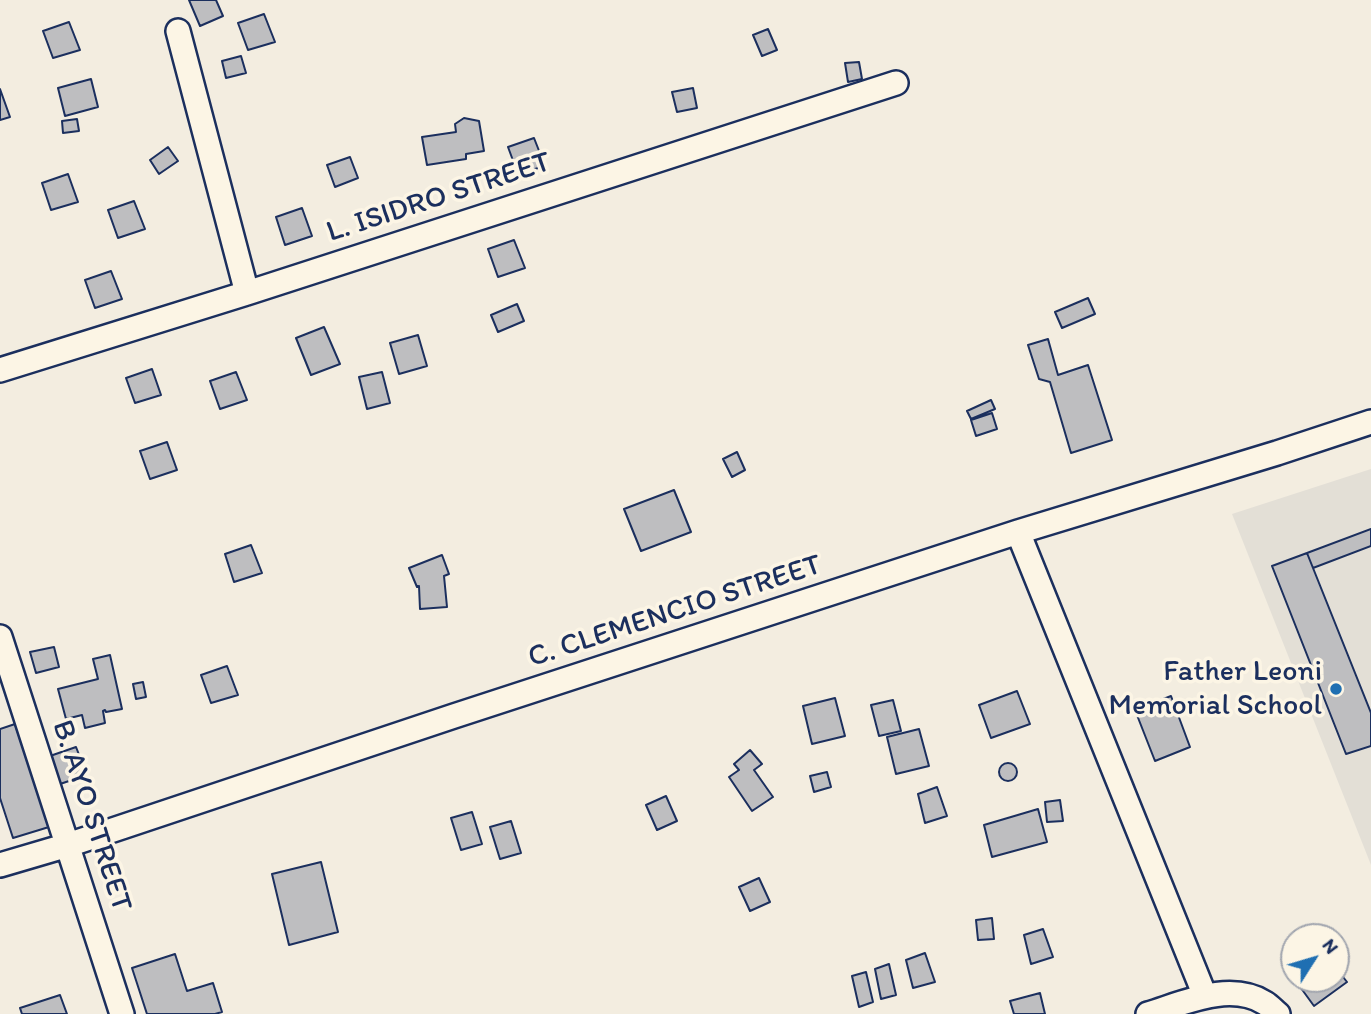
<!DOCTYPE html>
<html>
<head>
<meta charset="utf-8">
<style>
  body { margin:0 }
  #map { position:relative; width:1371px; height:1014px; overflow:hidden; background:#f3ede0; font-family:Itim,sans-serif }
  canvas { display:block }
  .north { position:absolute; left:1280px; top:923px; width:70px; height:70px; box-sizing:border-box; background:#fcf5e5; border:2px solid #a2a6af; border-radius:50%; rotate:53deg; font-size:19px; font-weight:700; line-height:28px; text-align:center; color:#1b2f5e }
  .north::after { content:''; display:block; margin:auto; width:24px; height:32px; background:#1f6fb2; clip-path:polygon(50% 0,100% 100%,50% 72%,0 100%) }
</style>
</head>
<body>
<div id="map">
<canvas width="1371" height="1014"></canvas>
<div class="north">N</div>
</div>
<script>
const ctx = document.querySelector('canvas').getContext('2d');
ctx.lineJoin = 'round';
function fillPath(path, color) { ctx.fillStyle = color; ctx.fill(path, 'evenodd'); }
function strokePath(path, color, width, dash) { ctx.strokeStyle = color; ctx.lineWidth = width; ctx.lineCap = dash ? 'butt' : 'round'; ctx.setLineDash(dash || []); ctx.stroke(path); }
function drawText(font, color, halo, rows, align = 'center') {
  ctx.font = font + ' Itim,sans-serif'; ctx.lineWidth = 7; ctx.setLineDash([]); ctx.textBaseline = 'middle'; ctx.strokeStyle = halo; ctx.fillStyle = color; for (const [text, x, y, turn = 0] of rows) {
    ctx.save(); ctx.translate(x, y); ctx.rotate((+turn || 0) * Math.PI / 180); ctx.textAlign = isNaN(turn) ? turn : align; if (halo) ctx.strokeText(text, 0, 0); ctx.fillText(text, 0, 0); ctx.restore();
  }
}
fillPath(new Path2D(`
  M1371 469V865L1232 514Z`), '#e3dfd6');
const building = new Path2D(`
  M189 0H216L223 16 200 26Z
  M264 14 275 42 248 50 238 23Z
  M69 22 80 50 53 58 43 31Z
  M768 29 777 50 762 56 753 35Z
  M241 56 246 73 226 78 222 61Z
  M859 62 862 79 848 82 845 63Z
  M91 79 98 107 65 116 58 88Z
  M693 88 697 108 677 112 672 92Z
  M0 89 10 117 0 120Z
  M464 118 479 121 484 151 466 154V159L427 165 422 137 456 132 455 124Z
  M77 119 79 131 63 133 62 121Z
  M534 138 545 166 518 174 508 147Z
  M168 147 178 161 159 174 150 160Z
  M350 157 358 178 335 187 327 165Z
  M68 174 78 202 51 210 42 183Z
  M134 201 145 229 118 238 108 210Z
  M302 208 312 236 285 245 276 217Z
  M514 240 525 268 498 277 488 249Z
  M111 271 122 299 95 308 85 280Z
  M1088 298 1095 314 1062 328 1055 312Z
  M517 304 524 321 498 332 491 315Z
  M324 327 340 364 311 375 296 338Z
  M418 335 427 366 399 374 390 343Z
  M1048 339 1058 375 1088 365 1112 440 1071 453 1050 382 1039 379 1028 345Z
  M152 369 161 395 135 403 126 378Z
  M236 372 247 400 220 409 210 381Z
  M382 372 390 403 367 409 359 377Z
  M991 400 995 409 971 419 967 411Z
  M992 413 997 429 976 436 971 420Z
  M167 442 177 470 150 479 140 451Z
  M737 452 745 470 732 477 723 459Z
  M674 490 691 532 641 551 624 509Z
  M1371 529V546L1313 568 1307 553Z
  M251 545 262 573 234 582 225 554Z
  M1307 553 1371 713V746L1346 754 1272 566Z
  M442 555 449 574 444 576 447 607 420 609 419 586 417 587 409 568Z
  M54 647 59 667 36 673 30 652Z
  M110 655 122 709 106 712 105 710 103 711 105 723 85 728 82 715 66 719 58 689 98 679 93 659Z
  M227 666 238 695 211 703 201 675Z
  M143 682 146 697 136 699 133 684Z
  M1017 691 1030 724 991 738 979 705Z
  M1171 696 1190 747 1155 761 1135 710Z
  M835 698 845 736 812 744 803 706Z
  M893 700 901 731 879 736 871 705Z
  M15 724 49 827 13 838 0 798V729Z
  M919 729 929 766 896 774 887 737Z
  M76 747 87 775 60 784 50 756Z
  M750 750 762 764 754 770 773 797 752 811 729 777 739 770 734 764Z
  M999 772a9 9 0 1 1 18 0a9 9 0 1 1-18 0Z
  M827 772 831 787 814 792 810 776Z
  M937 787 947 816 925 823 918 794Z
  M666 796 677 821 657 830 646 805Z
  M1060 800 1063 821 1047 822 1045 802Z
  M1038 809 1047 842 992 857 984 825Z
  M472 812 482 844 461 850 451 818Z
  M511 821 521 853 500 859 490 827Z
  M321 862 338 932 289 945 272 874Z
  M759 878 770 902 750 911 739 887Z
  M992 918 994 939 978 940 976 920Z
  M1043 929 1053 957 1031 964 1024 935Z
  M925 953 935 982 913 988 906 960Z
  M175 954 187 991 213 983 222 1012 215 1014H147L132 968Z
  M889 964 896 995 881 999 875 969Z
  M1336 968 1347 982 1314 1006 1298 984 1305 979H1336Z
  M866 972 873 1002 859 1007 852 976Z
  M1040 993 1045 1014H1014L1010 1001Z
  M60 995 67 1014H22L20 1008Z`);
fillPath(building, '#bebec0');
strokePath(building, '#1b2f5e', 2);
const minor = new Path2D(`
  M178 31 247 293
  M0 370 247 293 896 83
  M1018 532 1205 996
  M0 637 122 1014
  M0 865 68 845 454 716 1018 532 1277 453 1371 422
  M1148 1014C1184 1003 1230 981 1265 1003 1270 1006 1274 1011 1278 1014`);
strokePath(minor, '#1b2f5e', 28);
strokePath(minor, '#fcf5e5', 23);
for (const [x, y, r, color] of [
  [1336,689,7,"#1f6fb2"]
]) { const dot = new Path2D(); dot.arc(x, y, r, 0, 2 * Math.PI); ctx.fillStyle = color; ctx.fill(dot); strokePath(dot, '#fcf5e5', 2.5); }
drawText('30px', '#1b2f5e', '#fcf5e5', [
  ["L. ISIDRO STREET",439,198,-18],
  ["C. CLEMENCIO STREET",675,612,-18],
  ["B. AYO STREET",91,816,72]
]);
drawText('30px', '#1b2f5e', '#fcf5e5', [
  ["Father Leoni",1322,672],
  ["Memorial School",1322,706]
], 'right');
</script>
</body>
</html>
